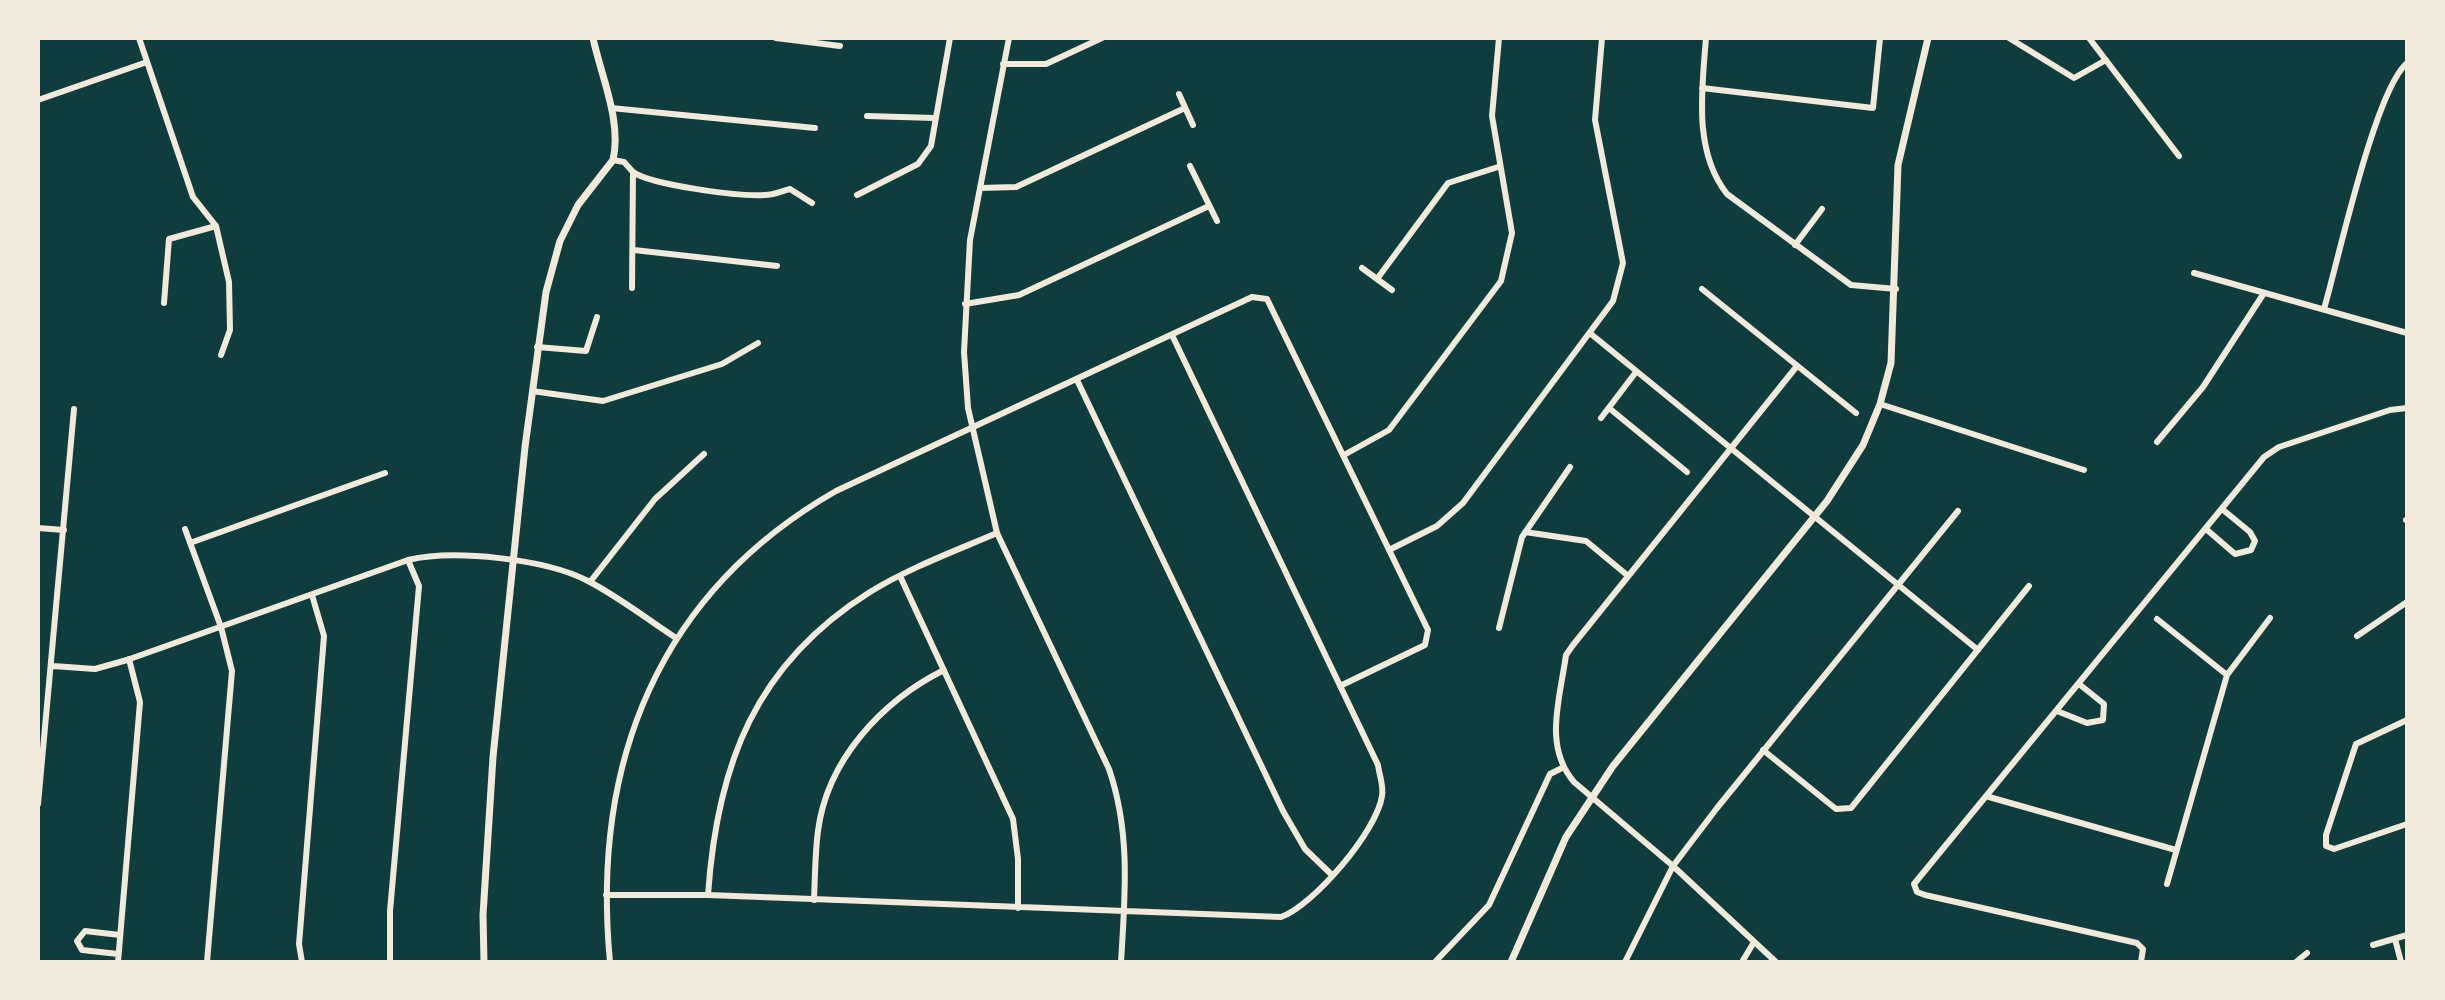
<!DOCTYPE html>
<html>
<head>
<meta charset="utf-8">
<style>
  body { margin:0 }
  #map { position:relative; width:2445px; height:1000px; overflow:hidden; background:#0f3d3e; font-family:Lora,serif }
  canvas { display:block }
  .frame { position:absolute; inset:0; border:40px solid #f1e9da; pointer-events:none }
</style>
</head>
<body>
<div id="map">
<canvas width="2445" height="1000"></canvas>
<div class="frame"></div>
</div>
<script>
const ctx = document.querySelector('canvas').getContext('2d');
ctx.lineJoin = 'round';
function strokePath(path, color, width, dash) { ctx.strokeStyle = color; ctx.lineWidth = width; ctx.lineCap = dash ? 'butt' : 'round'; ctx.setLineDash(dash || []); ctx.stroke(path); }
strokePath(new Path2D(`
  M139 38 193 197 216 226 229 282 230 330 221 355
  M776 38 840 46
  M1009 38 970 240 964 352 968 408 997 533 1109 769C1131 833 1125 896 1121 962
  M1706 38C1702 89 1693 151 1727 194L1851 285 1896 289
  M2009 38 2074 78 2106 60
  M2089 38 2179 156
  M1003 64H1046L1102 38
  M1702 88 1873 108 1880 38
  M1179 94 1193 125
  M38 100 147 62
  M611 108 815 128
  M867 116 934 118
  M613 160 624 162 633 172 632 288
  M1190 166 1217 221
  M633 172C651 185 741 197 765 195 773 195 782 191 790 189L812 203
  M980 188 1016 187 1185 108
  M857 195 918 164 931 146 950 38
  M1795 245 1822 209
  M634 250 777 266
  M1362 268 1392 290
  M2194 273 2407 333
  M1377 279 1448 183 1498 167
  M1702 289 1856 413
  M164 303 169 239 216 226
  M965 304 1019 295 1209 206
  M2324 309C2338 261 2375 90 2407 63
  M1591 334 1978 650
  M537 347 586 351 597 317
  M1077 380 1283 811 1305 849 1332 875
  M532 391 603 401 722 364 758 343
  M1880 404 2084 470
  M1609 408 1687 472
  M1601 418 1636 372
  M2157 442 2203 387 2264 293
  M1344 455 1389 430 1501 281 1512 233 1492 116 1499 38
  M2406 520H2407
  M38 528 64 530
  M185 529 221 627 232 671 207 962
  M2206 529 2235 554 2251 550 2255 541 2250 532 2222 509
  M1525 532 1586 541 1627 575
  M190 543 385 473
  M1389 550 1437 526 1463 503 1613 301 1623 263 1595 120 1602 38
  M900 576 1013 819 1018 859V908
  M590 582 655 499 704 454
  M2157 619 2227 675
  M1499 628 1522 537 1570 467
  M2357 636 2407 602
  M53 666 95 669 127 660 408 560C454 549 546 559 588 581 619 597 647 619 676 638
  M2057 711 2087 723 2103 720 2104 704 2079 684
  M2407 720 2356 744 2326 835V846L2334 849 2407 824
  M1763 750 1836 809 1851 808 2029 586
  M1989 797 2176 850
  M38 804 74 409
  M2167 884 2227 675 2270 618
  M606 895H708L1281 917C1314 905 1377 831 1382 796 1384 786 1379 774 1378 765L1172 335
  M708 895C717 765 755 664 870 592 909 568 955 551 997 533
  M814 900C815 877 815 854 818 831 827 760 882 701 944 670
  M2395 939 2401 962
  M2373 945 2407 935
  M118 954 82 950 77 941 85 931 120 935
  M118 962 140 702 129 659
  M302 962 299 944 324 636 312 595
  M390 962V911L419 586 408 560
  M610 962C591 763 658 593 836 491L1252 297 1267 299 1428 630 1425 645 1340 686
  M1435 962 1489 905 1550 774 1562 768
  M1625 962 1673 866 1717 808 1958 511
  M1742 962 1754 942
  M1776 962 1673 866 1574 782C1543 746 1560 699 1566 655L1573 645 1797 366
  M2141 962 2143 949 2137 943 1925 895 1917 892 1914 884 2264 457 2279 447 2390 410 2407 408
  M2296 962 2307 953`), '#f1e9da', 6);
strokePath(new Path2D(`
  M484 962 483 915 493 757 525 447 546 292 560 241 578 205 613 160C622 121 601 76 593 38
  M1511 962 1566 837 1613 766 1827 501 1863 445 1880 404 1891 363 1898 165 1928 38`), '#f1e9da', 7);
</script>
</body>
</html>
